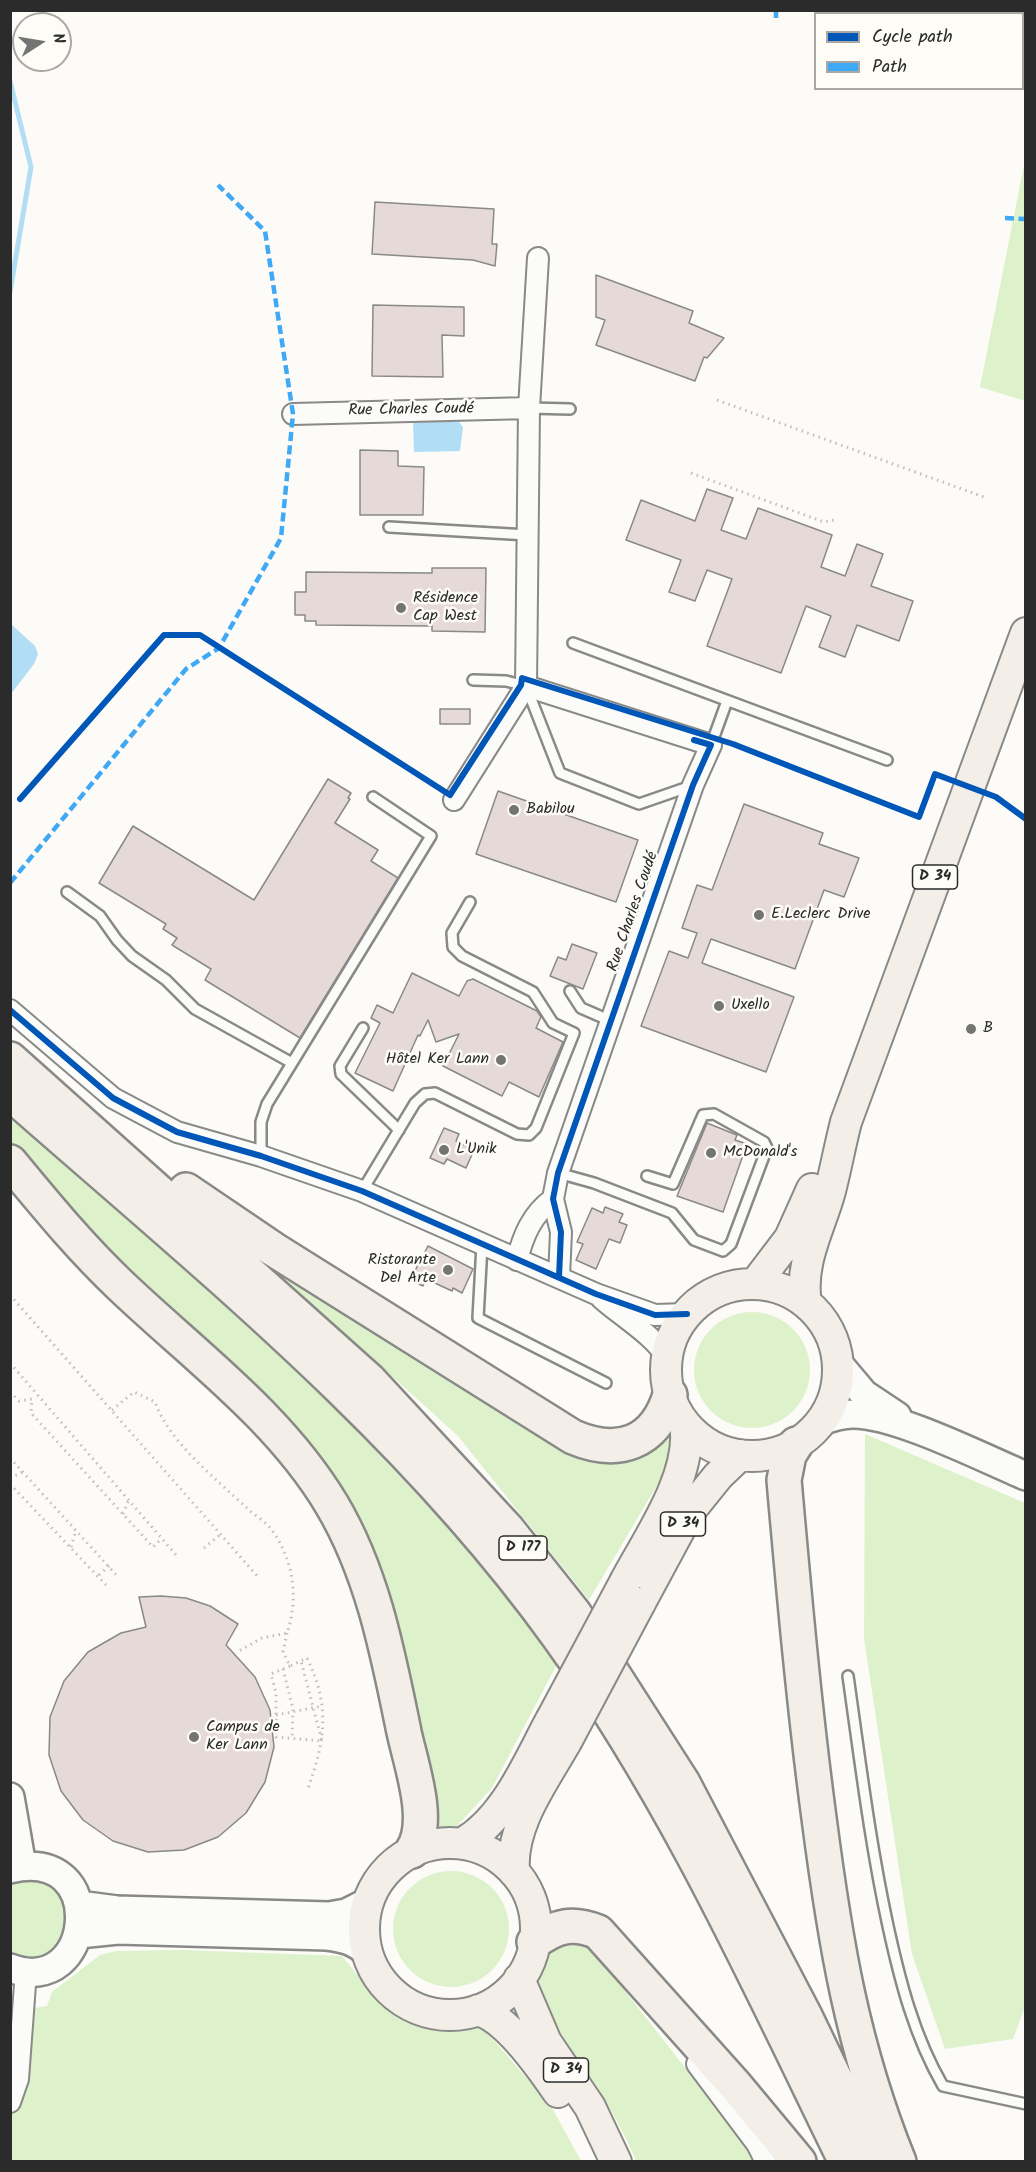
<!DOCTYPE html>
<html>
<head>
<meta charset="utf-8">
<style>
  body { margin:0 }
  #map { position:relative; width:1036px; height:2172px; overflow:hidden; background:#fcfbf8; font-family:Kalam,sans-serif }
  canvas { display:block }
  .frame { position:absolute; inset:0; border:12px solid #2b2b2b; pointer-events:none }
  .legend { position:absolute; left:814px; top:12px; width:210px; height:78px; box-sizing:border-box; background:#fdfcf7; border:2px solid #a9a8a5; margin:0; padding:8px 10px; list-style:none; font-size:18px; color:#2b2b2b }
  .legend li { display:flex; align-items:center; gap:12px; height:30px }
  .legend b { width:30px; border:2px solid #a9a8a5 }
  .north { position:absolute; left:12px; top:12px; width:60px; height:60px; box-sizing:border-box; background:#fdfcf7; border:2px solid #a9a8a5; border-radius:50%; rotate:78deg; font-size:16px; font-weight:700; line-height:24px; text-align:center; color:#2b2b2b }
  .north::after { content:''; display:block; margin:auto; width:21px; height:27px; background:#747473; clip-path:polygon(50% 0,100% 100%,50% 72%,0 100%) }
</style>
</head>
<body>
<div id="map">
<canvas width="1036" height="2172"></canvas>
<div class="frame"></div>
<ul class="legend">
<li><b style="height:8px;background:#0057b8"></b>Cycle path</li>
<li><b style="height:8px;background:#3fa9f5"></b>Path</li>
</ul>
<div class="north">N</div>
</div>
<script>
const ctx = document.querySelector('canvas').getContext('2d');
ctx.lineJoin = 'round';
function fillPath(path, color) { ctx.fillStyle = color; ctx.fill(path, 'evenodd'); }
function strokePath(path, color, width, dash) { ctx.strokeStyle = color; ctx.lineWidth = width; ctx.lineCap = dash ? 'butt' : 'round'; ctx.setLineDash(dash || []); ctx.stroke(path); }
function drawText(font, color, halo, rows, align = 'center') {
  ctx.font = font + ' Kalam,sans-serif'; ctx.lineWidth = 5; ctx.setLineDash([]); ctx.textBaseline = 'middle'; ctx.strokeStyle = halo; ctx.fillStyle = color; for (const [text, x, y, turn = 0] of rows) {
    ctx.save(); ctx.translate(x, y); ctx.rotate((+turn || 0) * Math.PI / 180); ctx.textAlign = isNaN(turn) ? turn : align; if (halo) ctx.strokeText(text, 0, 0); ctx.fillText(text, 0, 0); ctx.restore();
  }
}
fillPath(new Path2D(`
  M1025 160 1026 401H1025L980 387Z
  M11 1114 313 1385 479 1560 557 1664 492 1788 457 1826 440 1830 435 1794 390 1596 363 1528 338 1488 156 1304 11 1148Z
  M225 1225 585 1452 673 1415 672 1460 589 1600 458 1436Z
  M694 1370a58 58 0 1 1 116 0a58 58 0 1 1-116 0Z
  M865 1434 1025 1503 1026 2004 1013 2039 945 2049 912 1954 864 1639Z
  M393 1929a58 58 0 1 1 116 0a58 58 0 1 1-116 0Z
  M22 1881C93 1876 71 1982 11 1952L10 1886Z
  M577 1945 590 1949 614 1977 730 2125 754 2161H636C626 2136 612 2112 598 2088 578 2056 489 1952 577 1945Z
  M182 1950 342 1956 377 1999 408 2018 434 2027 464 2025 484 2029 551 2106 581 2161 11 2162V2012L47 2006 52 1992 100 1955 116 1951Z`), '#ddf2ca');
fillPath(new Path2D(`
  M413 422H459L463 427 460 451 414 452Z
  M11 624 35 646 38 654 34 664 11 694Z`), '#b1def4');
strokePath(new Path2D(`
  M10 81 31 167 10 292`), '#b1def4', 5);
const building = new Path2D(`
  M375 202 494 209 492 244H497L495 266 473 260 372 254Z
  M596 275 693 311 689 323 724 338 707 358 704 357 695 381 596 345 605 320 596 317Z
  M373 305 464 307V336L442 335 443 377 372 376Z
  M360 450 398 451V466L424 467 423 515H360Z
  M707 489 733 498 721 530 746 539 758 508 832 535 821 567 845 576 857 544 883 554 871 586 913 601 899 641 857 625 845 657 819 647 831 616 806 606 781 673 707 646 732 579 707 570 695 601 669 592 681 560 626 540 641 500 695 521Z
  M432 568H486L485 632 432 631V626L316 625V621H305V615H295V592H306V572L432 573Z
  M440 709H470V724H440Z
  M328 779 351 793 348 798 350 799 335 823 378 850 371 861 398 878 300 1038 205 980 211 969 172 945 177 938 163 929 166 924 99 883 133 826 254 900Z
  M498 791 638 840 616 902 476 854Z
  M744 804 823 833 819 844 859 858 844 897 824 890 795 969 711 939 702 963 794 997 766 1072 641 1026 669 951 688 958 697 933 682 928 697 885 712 890Z
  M572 944 597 953 583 989 550 976 558 957 566 960Z
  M412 973 459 996 467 981 473 979 537 1011 541 1017 536 1028 563 1042 539 1097 509 1082 502 1096 443 1066 459 1034 436 1042 428 1020 420 1036 418 1035 393 1091 355 1073 380 1023 371 1018 377 1005 393 1013Z
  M707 1123 737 1135 735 1140 747 1144 723 1212 677 1196Z
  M444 1128 459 1134 456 1141 474 1150 466 1168 447 1159 444 1164 430 1158Z
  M605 1207 623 1214 619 1222 627 1225 620 1243 609 1239 596 1269 576 1260 583 1244 577 1242 592 1208 603 1213Z
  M428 1246 473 1269 462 1293 453 1288 452 1291 426 1279 423 1286 410 1280Z
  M161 1596 186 1598 210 1606 238 1624 226 1645 255 1677 270 1710 274 1747 265 1782 246 1813 218 1837 184 1850 148 1852 113 1841 83 1820 61 1791 49 1755 50 1717 64 1681 88 1652 121 1633 146 1627 139 1597Z`);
fillPath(building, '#e6dad8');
strokePath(building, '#898987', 1.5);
const lane = new Path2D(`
  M529 408 570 409
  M389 527 528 535
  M573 643 887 760
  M473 680 506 681 526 686 560 773 639 804 691 786
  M711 745 727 701
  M67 892 100 916 117 940 132 956 166 980 195 1009 292 1063
  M570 991 581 1008 611 1021
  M363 1028 340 1066 341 1074 399 1130
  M261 1156V1122L267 1104 431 836 373 797
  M558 1173 594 1183 672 1213 694 1240 723 1251 731 1244 767 1148 764 1142 714 1114 703 1115 673 1184 647 1176
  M362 1191 415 1103 425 1094 435 1093 517 1134 529 1135 536 1128 574 1033 553 1023 533 992 462 956 453 947 452 933 470 902
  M482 1245 478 1318 606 1383
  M848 1676C860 1760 870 1843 888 1926 900 1981 914 2036 943 2086L1026 2104`);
const street = new Path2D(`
  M293 414 529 408
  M526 686 711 745 693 785 558 1173 553 1199 561 1232 559 1277
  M454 800 526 686 529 408 538 258
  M10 1010 113 1098 177 1132 261 1156 362 1191 596 1294 655 1315 687 1314
  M517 1260C523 1236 532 1214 553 1199
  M601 1298C621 1316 655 1336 667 1358
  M697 2064 757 2144 766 2162
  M10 2102 18 2079 26 1971`);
const secondary = new Path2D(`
  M837 1362 864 1394 897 1416
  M821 1421C832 1417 842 1414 853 1414 897 1414 983 1458 1026 1476
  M10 1797 22 1866
  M10 1869C110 1844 95 2000 10 1968
  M79 1905 117 1910 329 1916 346 1913 368 1902
  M79 1934 118 1930 327 1936C344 1938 355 1941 368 1953`);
const primary = new Path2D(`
  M755 1284 790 1238 812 1189
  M666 1370a86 86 0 1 1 172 0a86 86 0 1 1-172 0Z
  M806 1303C799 1263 820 1228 830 1191 836 1168 840 1145 846 1122L1026 633
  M626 1580C649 1537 694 1473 685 1424
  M640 1603 689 1512 718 1476 740 1455
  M463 1843C506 1818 528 1762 551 1720
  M364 1929a86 86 0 1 1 172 0a86 86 0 1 1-172 0Z
  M514 1872C510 1825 544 1781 566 1742
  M519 1979 546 2042 590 2107 616 2162
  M478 2010C507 2018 541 2067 558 2092`);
const highway = new Path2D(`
  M10 1059 369 1380 508 1530 574 1613 683 1783 805 2016 875 2162
  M10 1093C202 1262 408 1427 558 1636 675 1798 758 1982 846 2162
  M10 1162C45 1204 79 1246 119 1284 192 1354 279 1416 332 1505 373 1574 388 1654 404 1732 411 1765 432 1822 412 1851
  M186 1190 273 1249 573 1437C618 1456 655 1444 670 1395
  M796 1444 789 1455 784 1480C794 1593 804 1706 819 1818 835 1941 852 2046 899 2162
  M534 1942C557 1925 573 1922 598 1932L735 2085 799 2162`);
strokePath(lane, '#898987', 14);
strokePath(street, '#898987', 24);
strokePath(secondary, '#898987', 32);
strokePath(primary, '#898987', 34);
strokePath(highway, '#898987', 38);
strokePath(new Path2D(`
  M717 400 984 497
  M691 473 824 522 834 520
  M10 1295 259 1578
  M10 1363 177 1556
  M10 1392 19 1401 32 1399 31 1413 153 1547 162 1538
  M112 1410 134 1392 155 1402C169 1442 216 1479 247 1508 254 1515 265 1521 271 1529 294 1560 299 1598 287 1633L262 1638 237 1652
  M10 1458 119 1578
  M10 1478 23 1472
  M10 1484 107 1586
  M123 1514 129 1499
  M71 1547 76 1530
  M204 1548 221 1534
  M99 1575 109 1566
  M287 1633 283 1652 290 1666 307 1658C331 1707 325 1742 307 1791
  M290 1666 271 1674 276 1693V1737L322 1741 301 1661
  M283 1669 293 1709 292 1739
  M276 1715 322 1706`), '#c0bfbc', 3, [1.5, 4.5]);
strokePath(lane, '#fbfbf9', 9);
strokePath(street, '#fbfbf9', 20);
strokePath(secondary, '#fbfbf9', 27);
strokePath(primary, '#f3eee7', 30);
strokePath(highway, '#f3eee7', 33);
const primaryBridge = new Path2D(`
  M551 1720 626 1580
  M566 1742 640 1603`);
strokePath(primaryBridge, '#898987', 34, []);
strokePath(primaryBridge, '#f3eee7', 30);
strokePath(new Path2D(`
  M776 18V10
  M1005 218 1026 219
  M10 883 186 669 219 648 281 538 293 414 265 231 218 185`), '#3fa9f5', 4.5, [9, 4.5]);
strokePath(new Path2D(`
  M20 799 164 635H200L450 795 521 685 522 678 733 744 919 817 935 774 996 797 1026 819
  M10 1010 113 1098 177 1132 261 1156 362 1191 596 1294 655 1315 687 1314
  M559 1277 561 1232 553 1199 558 1173 693 785 711 745 694 740`), '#0057b8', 6);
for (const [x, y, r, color] of [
  [401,608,6,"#747473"],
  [514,810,6,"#747473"],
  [759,915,6,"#747473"],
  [719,1006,6,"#747473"],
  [971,1029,6,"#747473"],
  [501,1060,6,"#747473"],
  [444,1150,6,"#747473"],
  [711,1153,6,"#747473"],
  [448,1270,6,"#747473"],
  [194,1737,6,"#747473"]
]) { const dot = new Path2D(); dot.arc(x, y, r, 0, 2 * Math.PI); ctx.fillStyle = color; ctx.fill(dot); strokePath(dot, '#fdfcf7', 2); }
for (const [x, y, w] of [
  [935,877,45],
  [683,1524,45],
  [523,1548,48],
  [566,2070,45]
]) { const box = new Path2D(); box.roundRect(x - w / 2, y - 12, w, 24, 4.5); ctx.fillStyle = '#fdfcf7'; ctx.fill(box); strokePath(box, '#2b2b2b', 1.5); }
drawText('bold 15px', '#2b2b2b', null, [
  ["D 34",935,877],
  ["D 34",683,1524],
  ["D 177",523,1548],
  ["D 34",566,2070]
]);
drawText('16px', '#2b2b2b', '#fdfcf7', [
  ["Rue Charles Coudé",411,411,-1],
  ["Rue Charles Coudé",634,912,-71]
]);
drawText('16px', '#2b2b2b', '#fdfcf7', [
  ["Résidence",413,599],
  ["Cap West",413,617],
  ["Babilou",526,810],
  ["E.Leclerc Drive",771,915],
  ["Uxello",731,1006],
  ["B",983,1029],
  ["Hôtel Ker Lann",489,1060,"right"],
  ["L'Unik",456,1150],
  ["McDonald's",723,1153],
  ["Ristorante",436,1261,"right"],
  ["Del Arte",436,1279,"right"],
  ["Campus de",206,1728],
  ["Ker Lann",206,1746]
], 'left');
</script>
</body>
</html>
